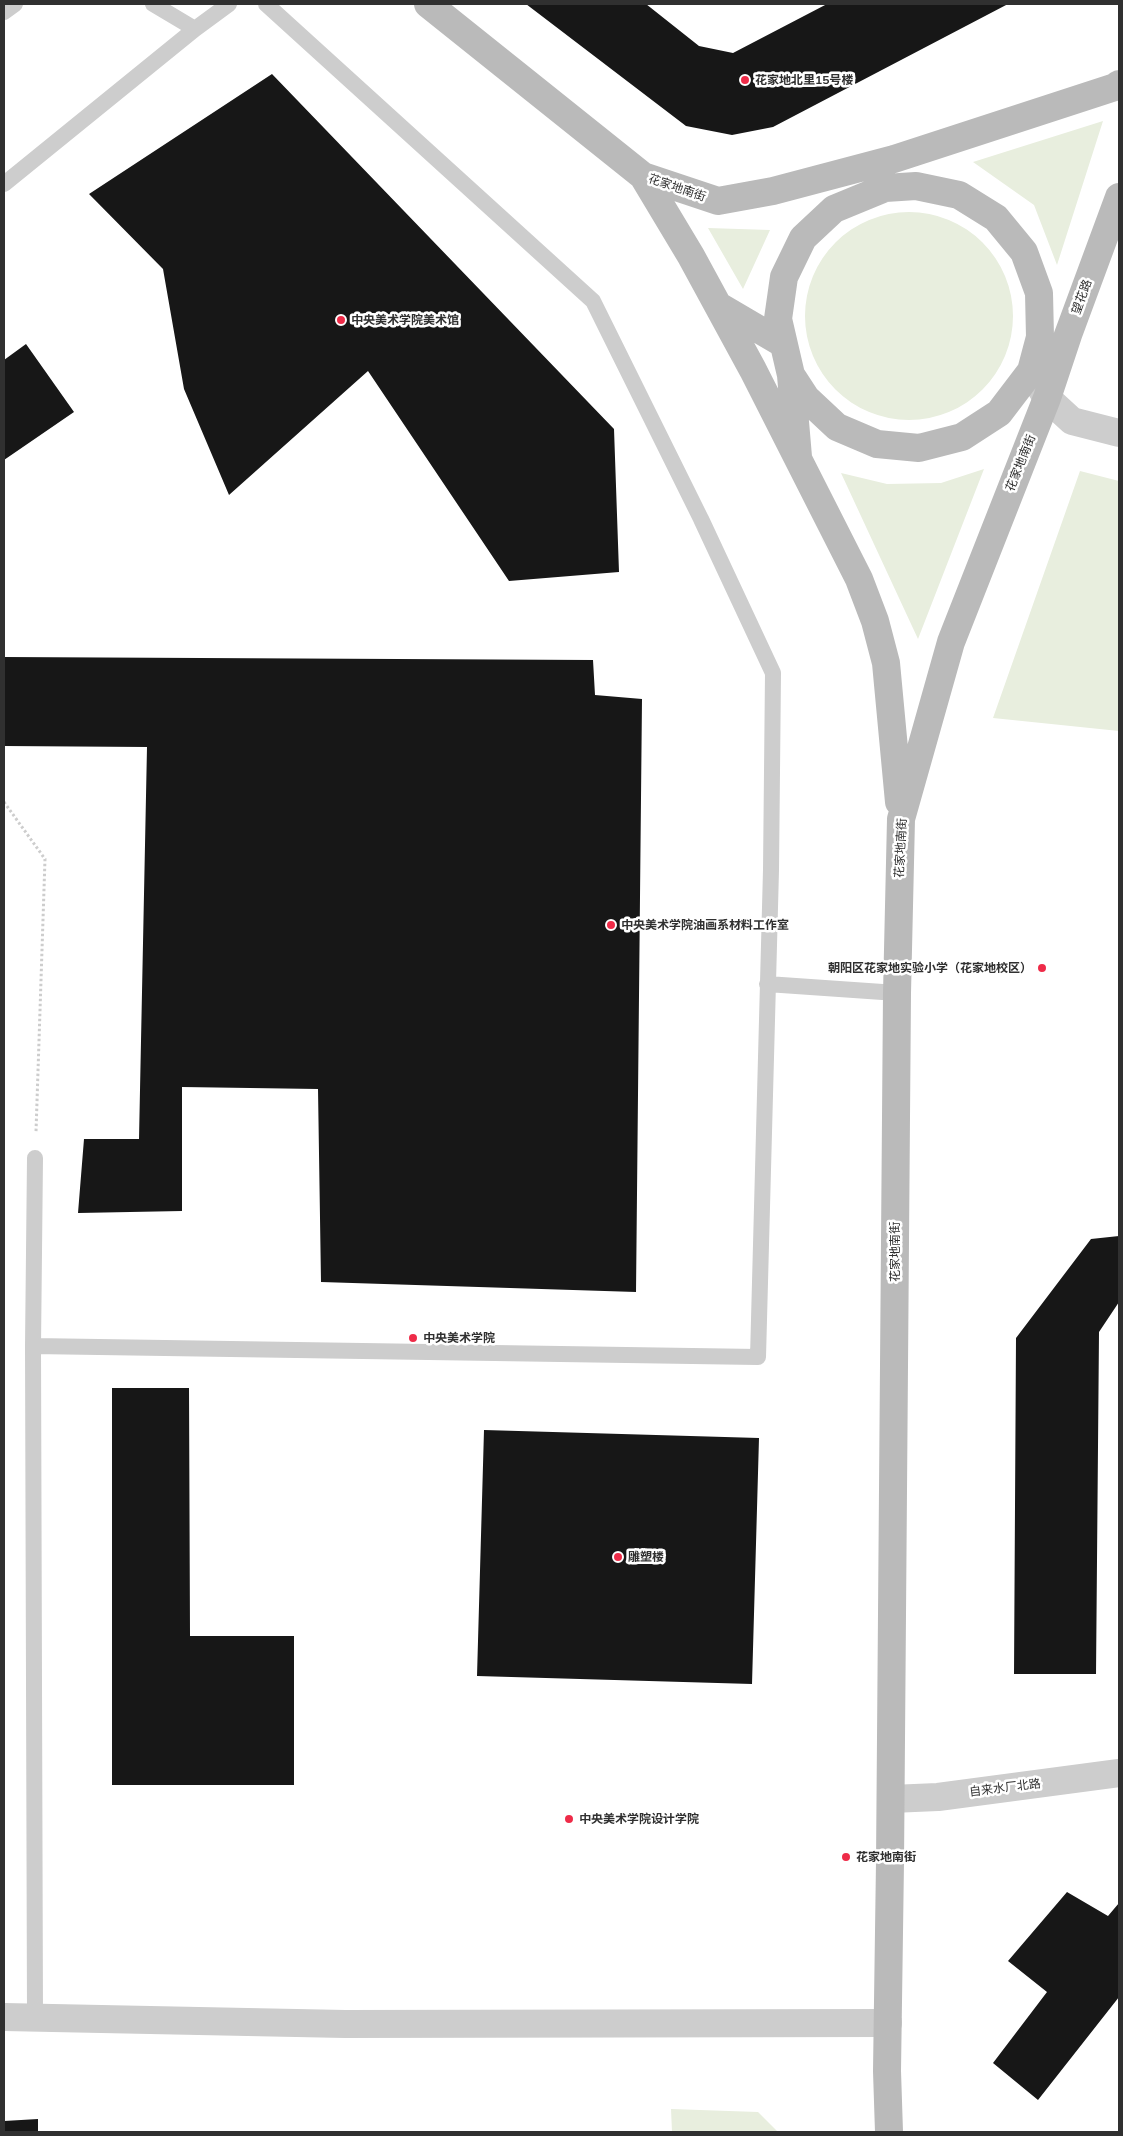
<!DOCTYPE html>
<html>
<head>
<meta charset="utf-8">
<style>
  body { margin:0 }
  #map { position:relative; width:1123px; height:2136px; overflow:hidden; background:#fff; font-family:Mulish,sans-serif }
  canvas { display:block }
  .frame { position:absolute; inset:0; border:5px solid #303030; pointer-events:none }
</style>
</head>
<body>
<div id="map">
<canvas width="1123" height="2136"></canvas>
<div class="frame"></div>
</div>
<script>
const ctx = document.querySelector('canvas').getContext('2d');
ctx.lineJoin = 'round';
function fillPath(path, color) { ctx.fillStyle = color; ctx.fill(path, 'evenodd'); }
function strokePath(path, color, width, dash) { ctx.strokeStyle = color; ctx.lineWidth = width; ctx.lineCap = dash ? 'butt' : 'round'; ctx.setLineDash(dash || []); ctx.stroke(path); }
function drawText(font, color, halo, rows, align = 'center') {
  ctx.font = font + ' Mulish,"Noto Sans SC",sans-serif'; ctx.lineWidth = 5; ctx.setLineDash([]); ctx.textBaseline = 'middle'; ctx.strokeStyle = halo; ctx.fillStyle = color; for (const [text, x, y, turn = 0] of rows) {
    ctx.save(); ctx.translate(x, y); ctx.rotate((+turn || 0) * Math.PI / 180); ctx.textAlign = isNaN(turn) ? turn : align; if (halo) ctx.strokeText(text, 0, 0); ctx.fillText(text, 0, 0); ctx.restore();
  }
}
fillPath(new Path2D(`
  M1103 121 1057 265 1034 205 973 162Z
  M805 316a104 104 0 1 1 208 0a104 104 0 1 1-208 0Z
  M708 228 770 230 743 289Z
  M984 469 918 639 841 473 887 484 941 483Z
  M1080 471 1119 481V731L993 718Z
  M671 2109 758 2112 778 2132H672Z`), '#e8eede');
fillPath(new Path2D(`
  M526 4H646L699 46 733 53 827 4H1008L773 127 732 135 686 126Z
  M272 74 614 429 619 572 509 581 368 371 229 495 184 389 163 269 89 194Z
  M26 344 74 412 4 460V360Z
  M4 657 593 660 595 695 642 699 636 1292 321 1282 318 1089 182 1087V1211L78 1213 84 1139H139L147 747 4 746Z
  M1119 1236V1302L1099 1332 1096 1674H1014L1016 1338 1091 1239Z
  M112 1388H189L190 1636H294V1785H112Z
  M484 1430 759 1438 752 1684 477 1676Z
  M1067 1892 1108 1916 1119 1903V1997L1038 2100 993 2063 1047 1992 1008 1961Z
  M38 2119V2132H4V2121Z`), '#171717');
strokePath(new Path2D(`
  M4 802 45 859 36 1132`), '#cdcdcd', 3, [2.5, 2.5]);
strokePath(new Path2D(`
  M153 4 195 29
  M4 12 15 4
  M4 184 195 29 229 4
  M767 984 897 993
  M35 1158 33 1346 35 2017
  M33 1346 758 1357 771 870 773 673 701 519 593 301 266 4`), '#cdcdcd', 16);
strokePath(new Path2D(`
  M1035 379 1047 398 1072 421 1119 433
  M891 1799 938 1797 1119 1773
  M4 2017 345 2024 888 2023`), '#cdcdcd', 28);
strokePath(new Path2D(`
  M428 4 643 176 718 201 773 191 894 159 1115 87 1119 84
  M643 176 691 256 753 370 859 579 875 621 886 663 899 802
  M719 306 782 343
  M791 375 806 398 837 427 877 444 919 448 962 437 999 413 1031 371 1040 337 1039 293 1024 252 996 218 959 195 916 186 885 188 834 209 803 238 784 277 778 319 791 375 798 457
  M889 2132 887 2071 890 1862 897 993 901 819 951 642 1047 398 1068 335 1119 197`), '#bababa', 28);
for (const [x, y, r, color] of [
  [745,80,5,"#ee2b48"],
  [341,320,5,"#ee2b48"],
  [611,925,5,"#ee2b48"],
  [1042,968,5,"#ee2b48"],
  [413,1338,5,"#ee2b48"],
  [618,1557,5,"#ee2b48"],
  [569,1819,5,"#ee2b48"],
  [846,1857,5,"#ee2b48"]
]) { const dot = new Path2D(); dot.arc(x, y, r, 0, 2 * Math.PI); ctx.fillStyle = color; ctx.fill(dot); strokePath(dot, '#fff', 2); }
drawText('bold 12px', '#303030', '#fff', [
  ["花家地北里15号楼",755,80],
  ["中央美术学院美术馆",351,320],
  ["中央美术学院油画系材料工作室",621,925],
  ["朝阳区花家地实验小学（花家地校区）",1032,968,"right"],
  ["中央美术学院",423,1338],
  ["雕塑楼",628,1557],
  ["中央美术学院设计学院",579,1819],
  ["花家地南街",856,1857]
], 'left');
drawText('12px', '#303030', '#fff', [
  ["花家地南街",677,188,19],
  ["望花路",1082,297,-70],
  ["花家地南街",1021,463,-68],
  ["花家地南街",901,848,-87],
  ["花家地南街",895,1252,-90],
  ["自来水厂北路",1005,1788,-7]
]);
</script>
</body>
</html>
